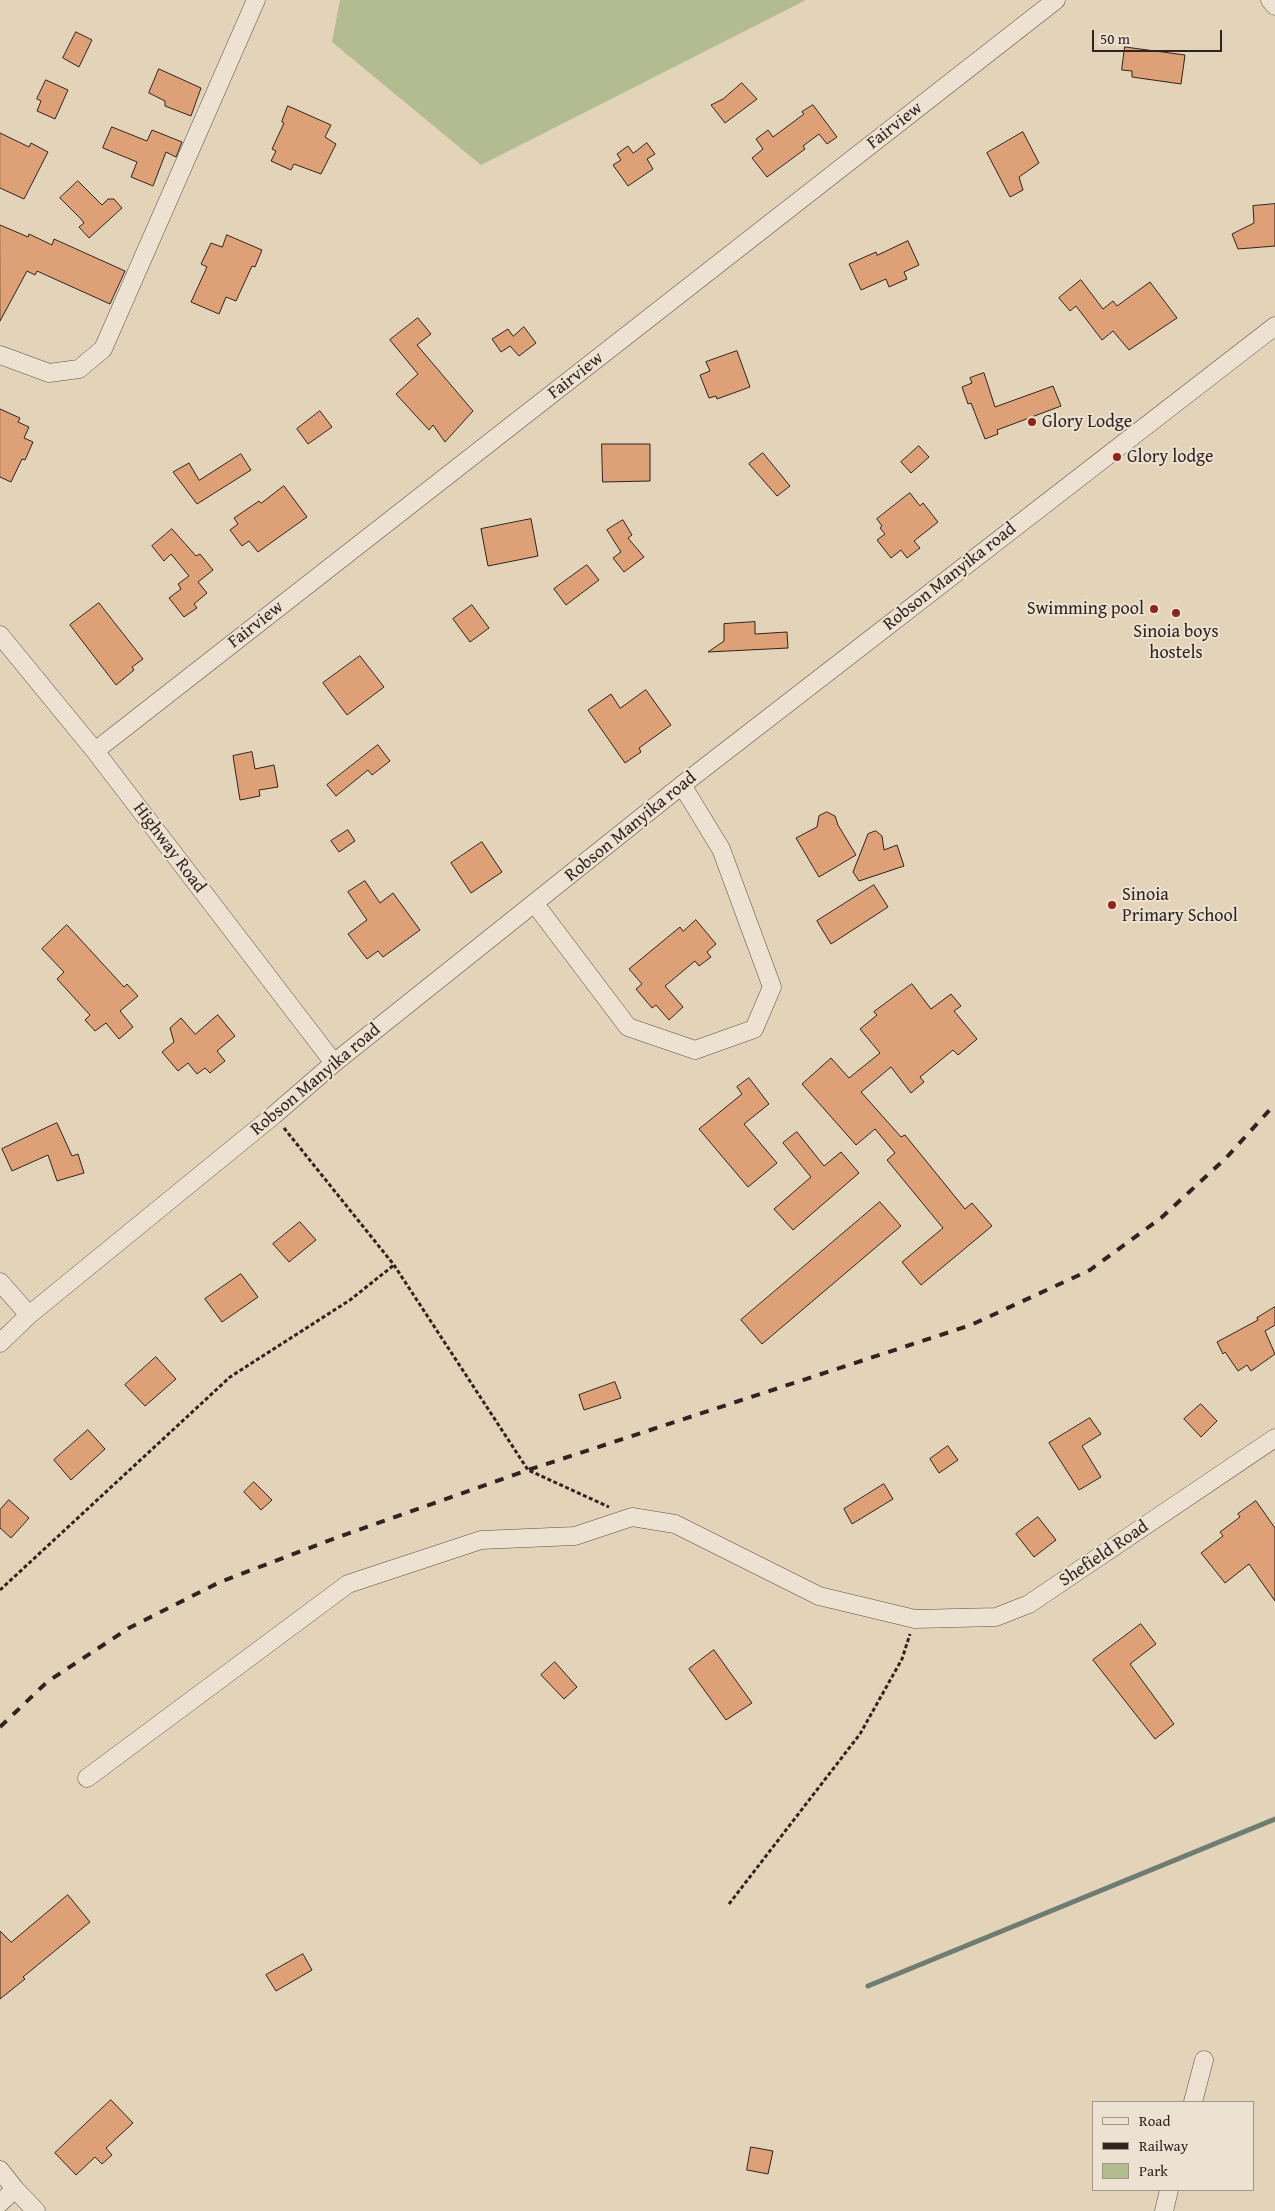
<!DOCTYPE html>
<html>
<head>
<meta charset="utf-8">
<style>
  body { margin:0 }
  #map { position:relative; width:1275px; height:2211px; overflow:hidden; background:#e3d3b8; font-family:"Gentium Book Plus",serif }
  canvas { display:block }
  .legend { position:absolute; left:1092px; top:2101px; width:162px; height:90px; box-sizing:border-box; background:#ede2d1; border:1px solid #a1968a; margin:0; padding:6px 9px; list-style:none; font-size:15px; color:#302420 }
  .legend li { display:flex; align-items:center; gap:10px; height:25px }
  .legend b { width:25px; border:1px solid #a1968a }
  .scale { position:absolute; left:1092px; top:30px; width:130px; height:22px; box-sizing:border-box; border:2px solid #302420; border-top:0; padding-left:6px; font-size:15px; line-height:18px; white-space:nowrap; color:#302420; -webkit-text-stroke:4px #ede2d1; paint-order:stroke }
</style>
</head>
<body>
<div id="map">
<canvas width="1275" height="2211"></canvas>
<ul class="legend">
<li><b style="height:6px;background:#ede2d1"></b>Road</li>
<li><b style="height:6px;background:#302420"></b>Railway</li>
<li><b style="height:14px;background:#b2bc90"></b>Park</li>
</ul>
<div class="scale">50 m</div>
</div>
<script>
const ctx = document.querySelector('canvas').getContext('2d');
ctx.lineJoin = 'round';
function fillPath(path, color) { ctx.fillStyle = color; ctx.fill(path, 'evenodd'); }
function strokePath(path, color, width, dash) { ctx.strokeStyle = color; ctx.lineWidth = width; ctx.lineCap = dash ? 'butt' : 'round'; ctx.setLineDash(dash || []); ctx.stroke(path); }
function drawText(font, color, halo, rows, align = 'center') {
  ctx.font = font + ' "Gentium Book Plus",serif'; ctx.lineWidth = 4; ctx.setLineDash([]); ctx.textBaseline = 'middle'; ctx.strokeStyle = halo; ctx.fillStyle = color; for (const [text, x, y, turn = 0] of rows) {
    ctx.save(); ctx.translate(x, y); ctx.rotate((+turn || 0) * Math.PI / 180); ctx.textAlign = isNaN(turn) ? turn : align; if (halo) ctx.strokeText(text, 0, 0); ctx.fillText(text, 0, 0); ctx.restore();
  }
}
fillPath(new Path2D(`
  M340 0H806L481 165 332 42Z`), '#b2bc90');
strokePath(new Path2D(`
  M868 1986 1275 1819`), '#6d7d73', 5);
const building = new Path2D(`
  M76 32 92 40 79 67 63 58Z
  M1125 47 1185 55 1181 84 1132 77V71L1122 70Z
  M159 69 201 88 191 116 165 106V101L149 93Z
  M46 80 68 90 55 119 37 111 41 101 37 99Z
  M742 83 757 99 725 123 711 105 723 99Z
  M813 105 837 137 827 144 819 134 803 146 805 149 767 177 752 158 763 149 756 139 768 130 773 137 804 114 802 112Z
  M288 106 331 125 325 137 336 144 321 174 294 164 291 170 271 161 276 151 272 149 284 123 282 122Z
  M112 127 147 141 152 130 182 142 176 157 166 152 153 186 131 177 137 162 103 148Z
  M1023 132 1039 163 1019 177 1023 190 1010 197 987 153Z
  M0 133 29 147 31 143 48 152 24 199 0 188Z
  M647 143 655 154 647 159 653 169 628 186 613 165 621 160 617 154 628 146 633 153Z
  M78 181 102 205 108 199H114L122 208 89 238 79 227 84 223 81 219 60 198Z
  M1275 204V246L1238 249 1232 234 1254 223 1253 206Z
  M0 225 28 237 29 234 52 245 54 239 125 271 110 304 37 271 35 275 27 271 0 321Z
  M227 235 262 250 255 267 252 266 236 301 226 297 219 314 191 302 207 267 201 264 211 243 222 247Z
  M908 241 919 265 904 272 907 279 889 287 886 279 861 290 849 264 876 252 877 255Z
  M1081 280 1103 309 1113 301 1117 306 1150 282 1177 318 1129 350 1113 331 1102 340 1076 306 1070 311 1059 298Z
  M418 318 431 334 417 345 473 411 445 442 433 425 429 430 396 394 418 374 390 340Z
  M524 327 536 343 519 356 510 346 501 352 492 339 508 329 513 336Z
  M737 351 750 387 717 399 716 396 709 398 700 375 710 371 706 362Z
  M984 373 995 407 1053 386 1061 406 997 430 998 434 985 439 971 403 968 404 962 387 972 383 970 378Z
  M0 409 20 418 18 422 29 427 24 438 33 442 25 460 22 459 11 482 0 477Z
  M320 411 332 427 308 444 297 429Z
  M602 444H650V481L603 482Z
  M919 446 929 457 911 473 901 462Z
  M763 453 790 486 777 496 749 464Z
  M241 454 251 470 197 504 173 472 189 463 199 480Z
  M284 486 307 517 258 552 249 541 242 546 230 530 238 524 234 518 259 501 261 503Z
  M910 493 920 506 923 503 938 522 914 541 920 548 907 558 901 550 891 558 877 540 885 534 880 528 882 526 877 519Z
  M531 519 538 556 488 566 481 529Z
  M623 520 632 535 628 538 644 557 624 572 613 558 621 552 607 530Z
  M172 529 196 556 200 554 213 570 198 582 207 593 194 604 197 608 184 617 169 598 181 589 178 584 189 576 171 554 164 561 152 546Z
  M587 565 599 580 566 605 554 589Z
  M99 603 143 659 132 667 134 670 116 685 70 625Z
  M472 605 489 628 470 642 453 619Z
  M755 622V634L787 632 788 648 708 652 724 641V624Z
  M360 656 384 687 347 715 323 683Z
  M646 690 671 725 639 748 641 752 625 763 588 710 611 694 620 708Z
  M378 745 390 761 372 775 368 770 336 796 327 785Z
  M252 752 255 769 274 765 278 787 259 790 260 796 240 800 233 756Z
  M827 812 835 816 838 825 856 855 819 877 796 838 817 827 819 816Z
  M348 830 355 841 339 852 331 841Z
  M876 831 882 836 884 850 897 845 904 866 859 881 853 872 868 834Z
  M482 842 502 872 471 893 451 863Z
  M365 881 380 903 393 893 420 930 383 957 378 951 367 959 348 934 367 920 348 892Z
  M874 885 888 907 831 944 817 921Z
  M696 920 716 944 707 952 711 957 699 966 695 961 665 986 683 1007 669 1020 656 1005 652 1008 636 989 642 984 629 969 680 927 683 931Z
  M67 925 124 987 127 984 138 996 120 1011 133 1027 119 1039 106 1023 95 1031 85 1020 90 1015 57 979 64 972 42 949Z
  M912 984 931 1009 951 994 961 1006 954 1011 977 1039 958 1055 953 1050 920 1077 924 1082 911 1093 891 1067 861 1092 901 1137 905 1135 965 1209 972 1203 992 1226 921 1285 902 1262 943 1228 887 1160 895 1153 875 1129 856 1145 802 1084 831 1058 849 1078 880 1053 860 1029 877 1015 874 1012Z
  M218 1015 235 1036 217 1051 225 1061 210 1073 205 1068 197 1074 188 1063 178 1071 162 1052 174 1042 170 1028 181 1018 195 1034Z
  M749 1078 769 1104 744 1124 777 1163 748 1187 699 1129 742 1094 737 1087Z
  M57 1123 72 1156 78 1154 84 1173 57 1181 48 1155 12 1171 2 1149Z
  M797 1132 824 1166 841 1152 859 1173 793 1230 774 1209 811 1177 783 1143Z
  M880 1202 901 1226 762 1344 741 1320Z
  M300 1222 316 1240 289 1262 273 1244Z
  M241 1274 258 1297 222 1322 205 1299Z
  M1275 1307V1325L1265 1331 1275 1354 1251 1371 1247 1365 1238 1371 1225 1352 1223 1354 1217 1342 1258 1320 1257 1318Z
  M156 1357 176 1379 145 1406 125 1385Z
  M615 1382 621 1398 584 1410 579 1395Z
  M1201 1404 1217 1421 1201 1437 1184 1419Z
  M1090 1418 1101 1434 1082 1446 1101 1477 1079 1490 1049 1443Z
  M88 1430 105 1449 71 1480 54 1460Z
  M948 1446 958 1460 939 1473 930 1459Z
  M254 1482 272 1500 261 1510 244 1492Z
  M884 1484 893 1499 852 1524 844 1509Z
  M9 1500 29 1518 11 1538 0 1528V1510Z
  M1256 1501 1275 1528V1601L1249 1564 1225 1583 1201 1553 1223 1536 1220 1532 1240 1517 1238 1514Z
  M1038 1517 1056 1540 1034 1557 1016 1534Z
  M1141 1624 1156 1644 1130 1664 1174 1724 1155 1739 1093 1660Z
  M714 1650 752 1703 726 1720 689 1669Z
  M555 1662 577 1687 564 1699 541 1675Z
  M68 1895 90 1922 23 1977 25 1979 0 1999V1931L11 1942Z
  M303 1954 312 1970 276 1991 266 1975Z
  M111 2100 133 2123 106 2148 112 2155 102 2164 95 2157 76 2175 55 2153Z
  M751 2147 773 2151 768 2174 747 2170Z`);
fillPath(building, '#dea076');
strokePath(building, '#302420', 1);
const minor = new Path2D(`
  M1270 0 1275 6
  M0 355 49 373 79 369 103 349 256 0
  M0 635 95 751 334 1063
  M95 751 1056 0
  M535 904 628 1027 695 1050 754 1029 772 987 721 849 682 785
  M0 1282 29 1315
  M0 1343 29 1315 274 1115 334 1063 682 785 1275 326
  M87 1778 348 1584 481 1540 575 1536 632 1517 675 1524 819 1596 915 1619 996 1617 1029 1604 1275 1438
  M1193 2102 1204 2060
  M0 2170 15 2189 36 2211
  M0 2203 15 2189
  M1164 2211 1169 2190`);
strokePath(minor, '#5d5046', 19);
strokePath(new Path2D(`
  M284 1128 394 1265 528 1470 609 1507
  M0 1590 230 1377 350 1300 394 1265
  M729 1904 860 1734 902 1659 910 1634`), '#302420', 3, [4, 2.5]);
strokePath(minor, '#ede2d1', 18);
strokePath(new Path2D(`
  M0 1727 47 1682 129 1628 220 1582 333 1539 528 1470 971 1325 1090 1270 1161 1218 1226 1158 1275 1104`), '#302420', 4, [9, 9]);
for (const [x, y, r, color] of [
  [1032,422,5,"#8f2418"],
  [1117,457,5,"#8f2418"],
  [1154,609,5,"#8f2418"],
  [1176,613,5,"#8f2418"],
  [1112,905,5,"#8f2418"]
]) { const dot = new Path2D(); dot.arc(x, y, r, 0, 2 * Math.PI); ctx.fillStyle = color; ctx.fill(dot); strokePath(dot, '#ede2d1', 2); }
drawText('18px', '#302420', '#ede2d1', [
  ["Fairview",895,126,-38],
  ["Fairview",576,376,-38],
  ["Robson Manyika road",950,577,-38],
  ["Fairview",256,625,-38],
  ["Robson Manyika road",631,827,-39],
  ["Highway Road",169,848,53],
  ["Robson Manyika road",316,1080,-40],
  ["Shefield Road",1104,1554,-34]
]);
drawText('18px', '#302420', '#ede2d1', [
  ["Glory Lodge",1042,422],
  ["Glory lodge",1127,457],
  ["Swimming pool",1144,609,"right"],
  ["Sinoia boys",1176,632,"center"],
  ["hostels",1176,653,"center"],
  ["Sinoia",1122,895],
  ["Primary School",1122,916]
], 'left');
</script>
</body>
</html>
